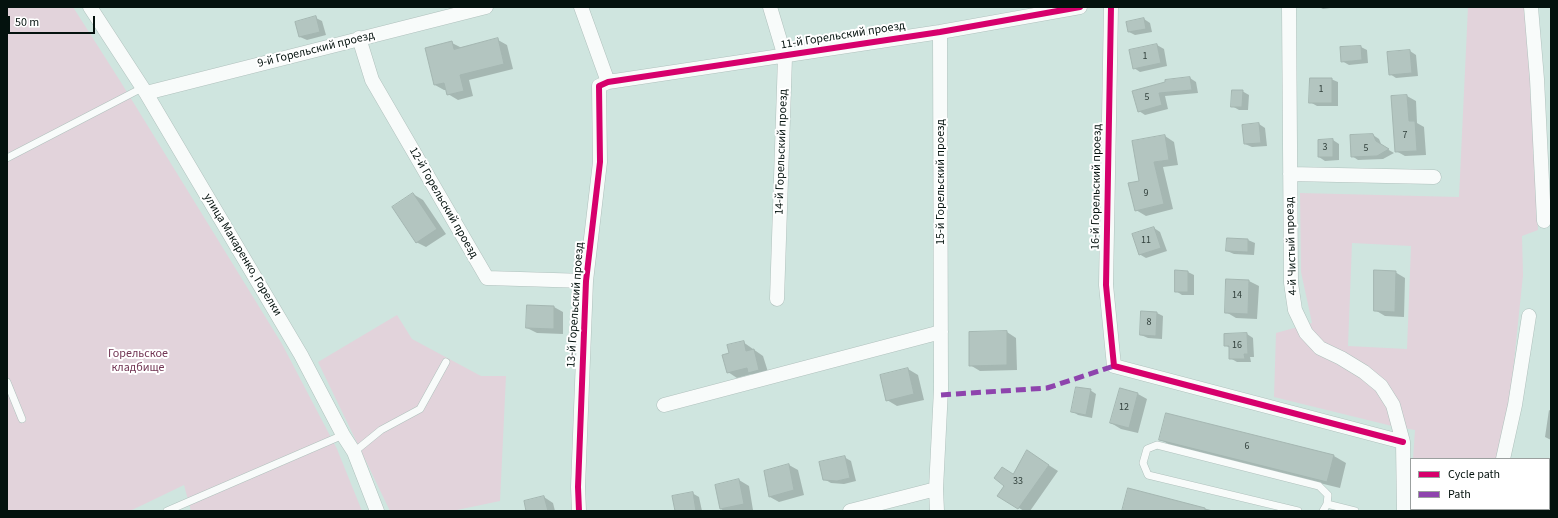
<!DOCTYPE html>
<html>
<head>
<meta charset="utf-8">
<style>
  body { margin:0 }
  #map { position:relative; width:1558px; height:518px; overflow:hidden; background:#cfe5df; font-family:"Source Sans 3",sans-serif }
  canvas { display:block }
  .frame { position:absolute; inset:0; border:8px solid #04120e; pointer-events:none }
  .legend { position:absolute; left:1410px; top:458px; width:140px; height:52px; box-sizing:border-box; background:#fff; border:1px solid #9ba09f; margin:0; padding:5px 7px; list-style:none; font-size:12px; color:#04120e }
  .legend li { display:flex; align-items:center; gap:8px; height:20px }
  .legend b { width:20px; border:1px solid #9ba09f }
  .scale { position:absolute; left:8px; top:16px; width:87px; height:18px; box-sizing:border-box; border:2px solid #04120e; border-top:0; padding-left:5px; font-size:12px; line-height:14px; white-space:nowrap; color:#04120e; -webkit-text-stroke:3px #fff; paint-order:stroke }
</style>
</head>
<body>
<div id="map">
<canvas width="1558" height="518"></canvas>
<div class="frame"></div>
<ul class="legend">
<li><b style="height:5px;background:#d6006c"></b>Cycle path</li>
<li><b style="height:5px;background:#8e44ad"></b>Path</li>
</ul>
<div class="scale">50 m</div>
</div>
<script>
const ctx = document.querySelector('canvas').getContext('2d');
ctx.lineJoin = 'round';
function fillPath(path, color) { ctx.fillStyle = color; ctx.fill(path, 'evenodd'); }
function strokePath(path, color, width, dash) { ctx.strokeStyle = color; ctx.lineWidth = width; ctx.lineCap = dash ? 'butt' : 'round'; ctx.setLineDash(dash || []); ctx.stroke(path); }
function drawText(font, color, halo, rows, align = 'center') {
  ctx.font = font + ' "Source Sans 3",sans-serif'; ctx.lineWidth = 4; ctx.setLineDash([]); ctx.textBaseline = 'middle'; ctx.strokeStyle = halo; ctx.fillStyle = color; for (const [text, x, y, turn = 0] of rows) {
    ctx.save(); ctx.translate(x, y); ctx.rotate((+turn || 0) * Math.PI / 180); ctx.textAlign = isNaN(turn) ? turn : align; if (halo) ctx.strokeText(text, 0, 0); ctx.fillText(text, 0, 0); ctx.restore();
  }
}
fillPath(new Path2D(`
  M7 7H73L122 84 282 344 337 449 362 511H191L184 485 130 511H7Z
  M1468 7H1526L1538 230 1522 236 1523 275 1510 400 1497 459H1413L1415 430 1392 426 1274 397 1276 333 1312 323 1301 272 1300 193 1459 197ZM1352 243 1411 246 1407 349 1348 346Z
  M397 315 412 339 481 376H506L500 501 452 511H390L318 362Z
  M1411 495V509H1486L1485 511H1410Z`), '#e2d3db');
fillPath(new Path2D(`
  M1319 7H1338L1323 9Z
  M316 18 322 21 326 35 307 40 300 37Z
  M1144 19 1150 23 1152 32 1135 35 1129 32Z
  M498 40 507 45 513 69 469 80 473 96 458 100 448 94 447 90H444L435 85 452 43 462 48Z
  M1157 45 1164 49 1167 66 1140 72 1134 68Z
  M1361 47 1367 50 1368 63 1349 65 1342 61Z
  M1410 51 1416 55 1418 76 1396 78 1390 74Z
  M1190 78 1196 82 1198 93 1165 96 1168 109 1145 115 1139 111 1134 92Z
  M1331 79 1338 82V106H1317L1310 102Z
  M1242 91 1249 95 1248 110H1239L1232 106Z
  M1407 96 1416 101 1417 123 1424 127 1426 155 1405 156 1396 151Z
  M1259 124 1265 128 1267 146 1252 147 1245 144Z
  M1373 135 1379 139 1382 146 1394 153 1383 159 1358 160 1352 156Z
  M1165 136 1174 142 1178 165 1163 167 1173 209 1146 216 1136 210 1140 182Z
  M1333 140 1339 144V160L1325 161 1319 157Z
  M413 194 423 200 446 234 426 247 416 242Z
  M1154 228 1160 232 1167 251 1146 258 1139 254Z
  M1228 239 1248 240 1255 243 1254 255 1234 254 1227 251Z
  M1188 272 1194 275V295H1182L1176 291Z
  M1395 272 1405 278 1404 317 1385 316 1375 310Z
  M1227 280 1249 281 1259 286 1257 319 1236 318 1226 312Z
  M554 307 563 312V334L537 333 527 328Z
  M1157 313 1163 316 1162 339 1148 338 1141 335Z
  M1007 332 1016 338 1017 370 980 371 970 365Z
  M1247 334 1253 338 1254 357H1250L1251 362H1237L1230 358V348L1225 345Z
  M743 342 763 356 769 375 758 378 752 374 737 378 728 372 730 354Z
  M908 369 918 375 924 400 897 406 887 400Z
  M1090 390 1096 394 1092 418 1078 415 1072 411Z
  M1138 394 1147 399 1138 433 1121 429 1111 423Z
  M1549 410 1551 411V440L1545 437Z
  M1160 439 1334 456 1346 463 1340 488 1173 447Z
  M844 457 851 461 856 481 844 484 831 483 824 479Z
  M1036 457 1058 471 1030 511H1024L1019 508 1013 475Z
  M789 465 798 470 804 495 779 502 770 497Z
  M739 480 749 486 753 510 746 511H724L721 509Z
  M1129 490 1215 511H1123Z
  M692 493 699 497 702 511H676Z
  M544 497 553 503 555 511H527Z
  M1549 507 1551 508V511H1529V509H1549Z`), '#0003');
const building = new Path2D(`
  M316 16 320 32 299 37 295 22Z
  M1144 18 1146 29 1128 32 1126 22Z
  M498 38 504 64 460 75 464 91 447 95 444 83 434 85 425 48 452 41 454 49Z
  M1157 44 1161 63 1133 69 1129 50Z
  M1361 46 1362 60 1341 62 1340 47Z
  M1410 50 1412 73 1389 75 1387 52Z
  M1190 77 1192 90 1159 93 1162 105 1138 112 1132 91 1165 82V80Z
  M1310 78H1332V103H1309Z
  M1232 90H1243L1242 107H1231Z
  M1407 95 1409 121H1415L1417 151 1395 152 1391 96Z
  M1259 123 1261 143 1244 144 1242 125Z
  M1373 134 1376 141 1389 149 1377 156 1351 157 1350 135Z
  M1165 135 1169 160 1154 162 1164 204 1135 211 1128 183 1139 181 1132 141Z
  M1333 139V157H1318V140Z
  M413 193 437 229 416 243 392 207Z
  M1154 227 1161 248 1139 255 1132 234Z
  M1227 238 1248 239V252L1226 251Z
  M1175 270 1188 271V292H1175Z
  M1374 270 1396 271 1395 312 1374 311Z
  M1226 279 1249 280 1248 314 1225 313Z
  M527 305 554 306V329L526 328Z
  M1141 311 1157 312 1156 336 1140 335Z
  M1007 331V365L969 366V332Z
  M1247 333 1248 354H1244L1245 359H1229V346H1224V334Z
  M744 341 746 351 754 349 759 370 748 373 747 368 727 373 722 355 729 353 727 345Z
  M908 368 914 394 886 401 880 375Z
  M1076 387 1091 389 1086 415 1071 412Z
  M1120 388 1138 393 1129 428 1110 423Z
  M1166 413 1334 455 1327 482 1159 440Z
  M1027 450 1049 465 1018 509 997 496 1004 486 994 478 1002 467 1013 474Z
  M845 456 850 478 837 481 823 480 819 462Z
  M789 464 794 490 769 497 764 471Z
  M739 479 744 504 720 509 715 485Z
  M1128 488 1205 508V511H1122Z
  M693 492 696 511H675L672 496Z
  M544 496 548 511H526L524 501Z`);
fillPath(building, '#b3c5c0');
strokePath(building, '#a4b6b1', 1);
const lane = new Path2D(`
  M7 158 142 88
  M7 382 22 419
  M354 452 381 430 420 409 446 362
  M1327 504 1355 511
  M167 511 343 435
  M1298 511 1148 475 1143 463 1147 449 1157 445 1319 486 1328 495 1327 504 1323 511`);
const street = new Path2D(`
  M90 7 146 93 301 355 343 435 354 452 377 511
  M581 7 608 82
  M770 7 785 57 777 299
  M1111 7 1106 285 1114 366 1403 442
  M1289 7 1291 283 1295 310 1306 333 1320 348 1341 358 1364 372 1381 386 1393 405 1403 442 1404 511
  M1531 7 1537 79 1544 221
  M359 38 372 80 487 278 586 281
  M146 93 486 7
  M1290 174 1434 177
  M664 405 941 332
  M1503 459 1515 405 1529 316
  M936 489 937 511
  M579 511 578 487 586 281 600 162 599 86 608 82 940 32 1080 7
  M850 511 936 489 941 389 940 32
  M1491 511 1492 509`);
strokePath(lane, '#b0c1bd', 8);
strokePath(street, '#b0c1bd', 15);
strokePath(lane, '#f8fbfa', 7);
strokePath(street, '#f8fbfa', 14);
strokePath(new Path2D(`
  M941 395 1047 388 1114 366`), '#8e44ad', 5, [10, 5]);
strokePath(new Path2D(`
  M1111 7 1106 285 1114 366 1403 442
  M579 511 578 487 586 281 600 162 599 86 608 82 940 32 1080 7`), '#d6006c', 6);
drawText('10px', '#303f3a', null, [
  ["1",1145,57],
  ["1",1321,90],
  ["5",1147,98],
  ["7",1405,136],
  ["3",1325,148],
  ["5",1366,149],
  ["9",1146,194],
  ["11",1146,241],
  ["14",1237,296],
  ["8",1149,323],
  ["16",1237,346],
  ["12",1124,408],
  ["6",1247,447],
  ["33",1018,482]
]);
drawText('12px', '#04120e', '#fff', [
  ["11-й Горельский проезд",843,36,-9],
  ["9-й Горельский проезд",316,50,-14],
  ["14-й Горельский проезд",782,152,-88],
  ["15-й Горельский проезд",941,182,-90],
  ["16-й Горельский проезд",1097,187,-89],
  ["12-й Горельский проезд",443,203,60],
  ["4-й Чистый проезд",1292,246,-92],
  ["улица Макаренко, Горелки",242,255,59],
  ["13-й Горельский проезд",576,305,-86]
]);
drawText('12px', '#723654', '#fff', [
  ["Горельское",138,354],
  ["кладбище",138,368]
]);
</script>
</body>
</html>
